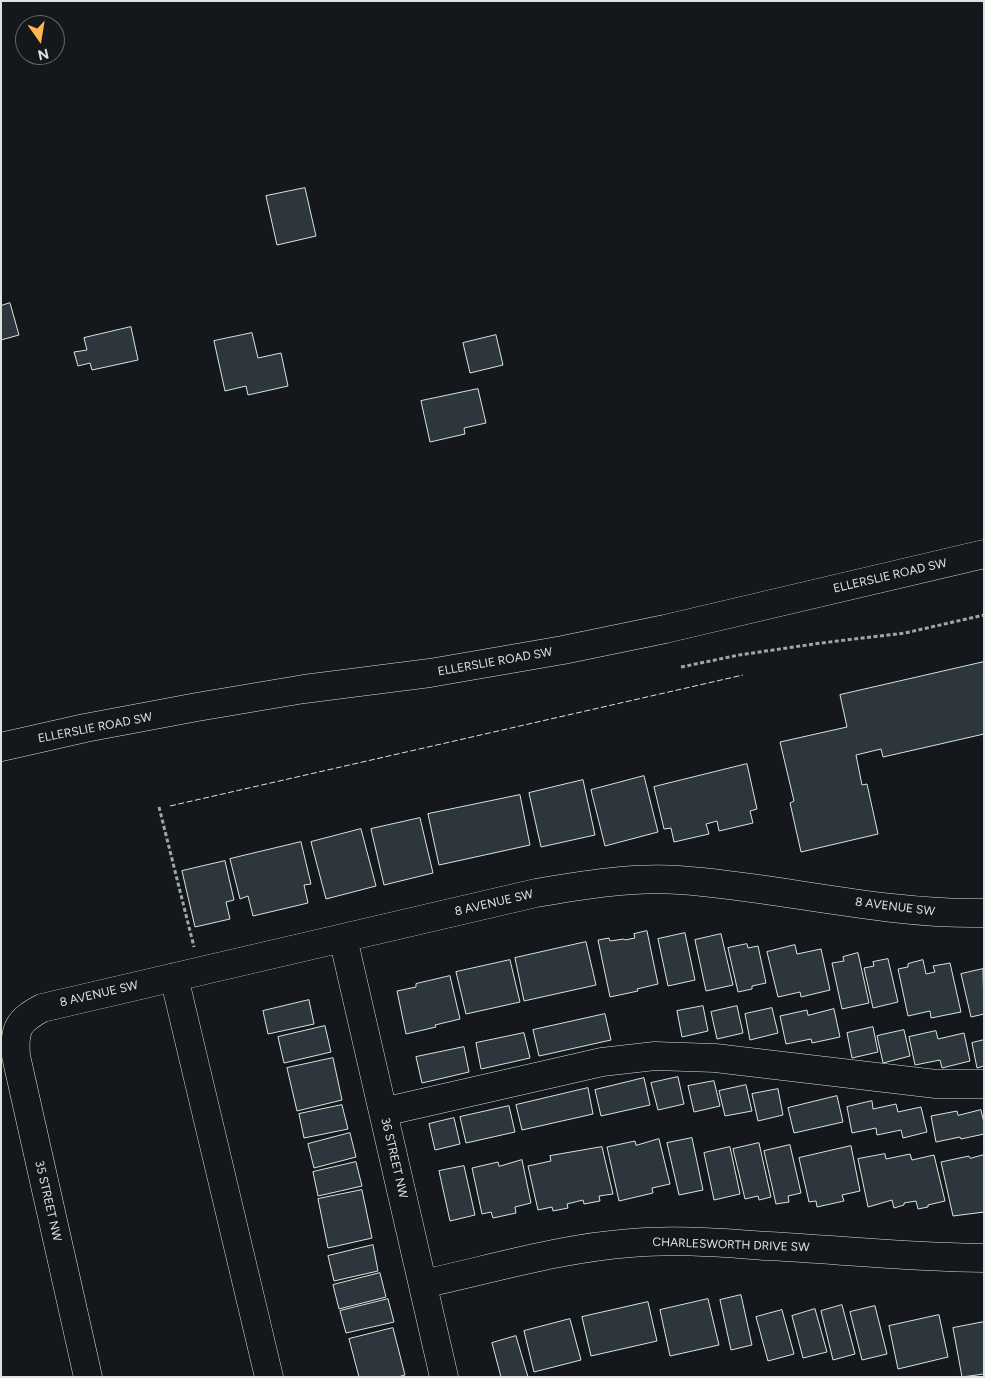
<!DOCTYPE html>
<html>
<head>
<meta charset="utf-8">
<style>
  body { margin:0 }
  #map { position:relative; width:985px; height:1378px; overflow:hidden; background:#14181c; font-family:Figtree,sans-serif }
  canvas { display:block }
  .frame { position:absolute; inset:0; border:2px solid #d8e6dc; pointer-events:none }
  .north { position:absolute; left:15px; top:15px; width:50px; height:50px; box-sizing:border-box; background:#14181c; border:1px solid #626a69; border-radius:50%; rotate:167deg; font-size:14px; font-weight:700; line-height:20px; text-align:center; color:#d8e6dc }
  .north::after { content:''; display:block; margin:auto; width:18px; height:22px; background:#ffb74d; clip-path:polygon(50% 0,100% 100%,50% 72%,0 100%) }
</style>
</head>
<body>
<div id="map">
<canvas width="985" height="1378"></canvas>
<div class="frame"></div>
<div class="north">N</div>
</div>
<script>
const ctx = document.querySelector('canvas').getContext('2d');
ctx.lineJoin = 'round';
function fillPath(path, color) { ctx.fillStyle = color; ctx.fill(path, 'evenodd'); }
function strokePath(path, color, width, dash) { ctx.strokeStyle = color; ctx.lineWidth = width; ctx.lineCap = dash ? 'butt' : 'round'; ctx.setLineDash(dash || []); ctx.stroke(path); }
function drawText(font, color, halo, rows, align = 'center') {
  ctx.font = font + ' Figtree,sans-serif'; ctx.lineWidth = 4; ctx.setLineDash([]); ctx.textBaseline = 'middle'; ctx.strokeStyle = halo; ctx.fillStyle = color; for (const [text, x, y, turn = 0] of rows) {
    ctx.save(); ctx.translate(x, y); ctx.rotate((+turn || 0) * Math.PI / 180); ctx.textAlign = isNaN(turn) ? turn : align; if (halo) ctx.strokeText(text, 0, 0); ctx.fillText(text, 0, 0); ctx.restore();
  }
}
const building = new Path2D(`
  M305 188 316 236 277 245 266 196Z
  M10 303 19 335 1 340V306Z
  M131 327 138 360 92 370 90 363 78 366 74 352 87 350 84 338Z
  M252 333 258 358 281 353 288 386 248 395 246 386 225 391 214 341Z
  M496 335 503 365 470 373 463 343Z
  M478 389 486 423 464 428 465 434 430 442 421 401Z
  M984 662V734L883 757 881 749 856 755 862 785 867 784 878 834 801 852 790 803 794 801 780 742 847 727 840 695Z
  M747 764 757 809 750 811 753 823 719 831 717 821 706 824 709 834 674 842 671 828 664 829 654 787Z
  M644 776 658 832 605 846 591 790Z
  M583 780 595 835 541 847 529 793Z
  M520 795 530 845 439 865 428 814Z
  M420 818 433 873 384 885 371 829Z
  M361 829 376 886 326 899 311 842Z
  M301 842 311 884 304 885 308 903 253 916 248 896 240 899 230 859Z
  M225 861 234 900 226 902 230 919 195 927 182 871Z
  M647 931 658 984 637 989 638 991 610 997 598 940 609 938 610 941 624 939 625 940 635 938 634 934Z
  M685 933 695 980 668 986 658 939Z
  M721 934 733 985 706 991 695 940Z
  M586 942 596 985 524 1001 515 958Z
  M747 944 748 948 758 946 766 983 752 986V989L738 992 728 948Z
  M795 945 797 954 821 949 830 990 801 997 800 992 778 997 767 952Z
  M858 953 869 1003 842 1009 832 963 844 961 843 957Z
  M888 959 898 1002 873 1008 864 968 874 966 873 962Z
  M510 960 520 1002 466 1014 456 972Z
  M923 960 926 974 935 972 933 966 950 963 961 1012 931 1018 930 1011 908 1016 898 969 908 967V964Z
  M983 969 984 1014 971 1017 961 974Z
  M450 976 460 1019 435 1025 436 1027 406 1034 397 991 416 987V984Z
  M309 1000 314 1024 268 1034 263 1011Z
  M703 1006 708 1031 682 1037 677 1011Z
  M737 1006 743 1033 717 1039 711 1012Z
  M772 1008 778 1033 750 1040 745 1014Z
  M834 1009 840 1037 812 1043 811 1039 786 1044 780 1016 807 1010 808 1015Z
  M605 1014 611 1040 539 1056 533 1030Z
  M325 1026 331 1052 284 1063 278 1037Z
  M873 1027 878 1052 852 1058 847 1033Z
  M904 1030 910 1056 883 1063 877 1036Z
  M936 1031 938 1039 964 1033 970 1061 942 1068 940 1060 915 1065 909 1037Z
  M524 1033 530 1058 481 1069 476 1043Z
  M984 1040V1066L977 1068 972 1043Z
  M464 1047 469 1072 422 1083 416 1057Z
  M333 1058 342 1100 297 1111 287 1068Z
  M678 1077 684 1104 658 1110 651 1083Z
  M644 1078 650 1105 601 1116 595 1090Z
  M714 1081 720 1106 694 1112 688 1086Z
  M746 1085 752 1111 725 1116 719 1091Z
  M588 1088 593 1114 522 1130 516 1105Z
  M778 1089 783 1115 758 1121 752 1094Z
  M837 1096 843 1122 794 1133 788 1108Z
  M872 1101 873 1109 896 1104 898 1112 921 1107 927 1132 903 1138 901 1130 877 1135 876 1128 852 1133 847 1107Z
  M342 1105 348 1129 304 1138 299 1114Z
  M509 1106 515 1132 466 1143 460 1117Z
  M981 1110 984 1123V1134L961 1139 960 1137 936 1142 931 1116 957 1111 958 1115Z
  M454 1118 460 1144 435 1150 429 1124Z
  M350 1133 356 1157 314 1168 308 1144Z
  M692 1138 703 1190 679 1195 667 1143Z
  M659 1139 670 1184 652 1188 653 1193 619 1201 607 1147 635 1141 636 1145Z
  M759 1143 771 1197 759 1200 758 1196 745 1199 733 1149Z
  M790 1145 801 1193 788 1196 789 1202 776 1204 764 1151Z
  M851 1146 860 1191 842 1195 844 1201 817 1207 816 1201 809 1202 799 1158Z
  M602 1147 613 1194 599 1196 600 1201 584 1204 583 1200 567 1204 568 1208 553 1211 552 1207 538 1210 528 1166 551 1161 550 1156Z
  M730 1147 740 1194 714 1200 704 1153Z
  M885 1154 886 1159 910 1154 912 1160 934 1155 945 1201 928 1205V1207L918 1209 916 1201 904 1203V1205L894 1208 892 1200 868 1207 858 1159Z
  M984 1155V1212L953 1216 941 1162 969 1156 970 1158Z
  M522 1160 531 1203 515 1207 516 1213 493 1218 491 1212 482 1214 472 1168 498 1162 499 1166Z
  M356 1162 362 1186 318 1196 313 1172Z
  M464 1166 475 1215 450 1221 439 1171Z
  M362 1190 372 1238 328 1248 318 1199Z
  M373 1245 378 1271 334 1281 328 1256Z
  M380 1273 386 1297 339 1309 333 1285Z
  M741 1295 752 1345 731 1350 720 1300Z
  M388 1299 394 1322 346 1333 340 1311Z
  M708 1299 719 1345 670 1356 660 1310Z
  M648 1302 657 1341 591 1356 582 1317Z
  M842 1305 855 1354 833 1360 821 1311Z
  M875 1306 887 1354 862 1360 850 1312Z
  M815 1309 827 1352 803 1358 792 1316Z
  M782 1310 794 1354 768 1361 756 1317Z
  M939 1315 948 1357 898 1369 889 1326Z
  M570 1319 581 1360 534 1372 524 1331Z
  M984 1322V1374L962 1377 953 1328Z
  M393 1328 405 1375 398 1377H359L349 1339Z
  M516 1336 528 1377H501L492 1343Z`);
fillPath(building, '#2c363c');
strokePath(building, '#d8e6dc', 1);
const minor = new Path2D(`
  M343 938 444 1377
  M174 977 269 1377
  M383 1112 602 1062 655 1056 715 1058 936 1084H984
  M423 1284C492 1269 561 1248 631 1243 677 1239 722 1243 768 1246 840 1250 912 1257 984 1258
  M88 1377 16 1056C14 1028 18 1021 42 1008L536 893C583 885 631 877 679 880 780 887 883 915 984 913`);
const major = new Path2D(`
  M1 747 85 728 197 707 304 689 430 673 563 650 665 629 984 554`);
strokePath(minor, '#d8e6dc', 29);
strokePath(major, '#d8e6dc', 29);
strokePath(new Path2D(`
  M681 667 739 655 821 643 905 633 984 615
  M159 807 194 947`), '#9da8a2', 3, [4, 2.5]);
strokePath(minor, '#14181c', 28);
strokePath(major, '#14181c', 28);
strokePath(new Path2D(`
  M170 806 743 675`), '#d8e6dc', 1, [6, 2.5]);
drawText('12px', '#d8e6dc', '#14181c', [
  ["ELLERSLIE ROAD SW",890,576,-13],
  ["ELLERSLIE ROAD SW",495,662,-10],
  ["ELLERSLIE ROAD SW",95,728,-11],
  ["8 AVENUE SW",494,903,-13],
  ["8 AVENUE SW",895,907,7],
  ["8 AVENUE SW",99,994,-13],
  ["36 STREET NW",394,1158,77],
  ["35 STREET NW",48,1201,77],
  ["CHARLESWORTH DRIVE SW",731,1245,2]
]);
</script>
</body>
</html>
